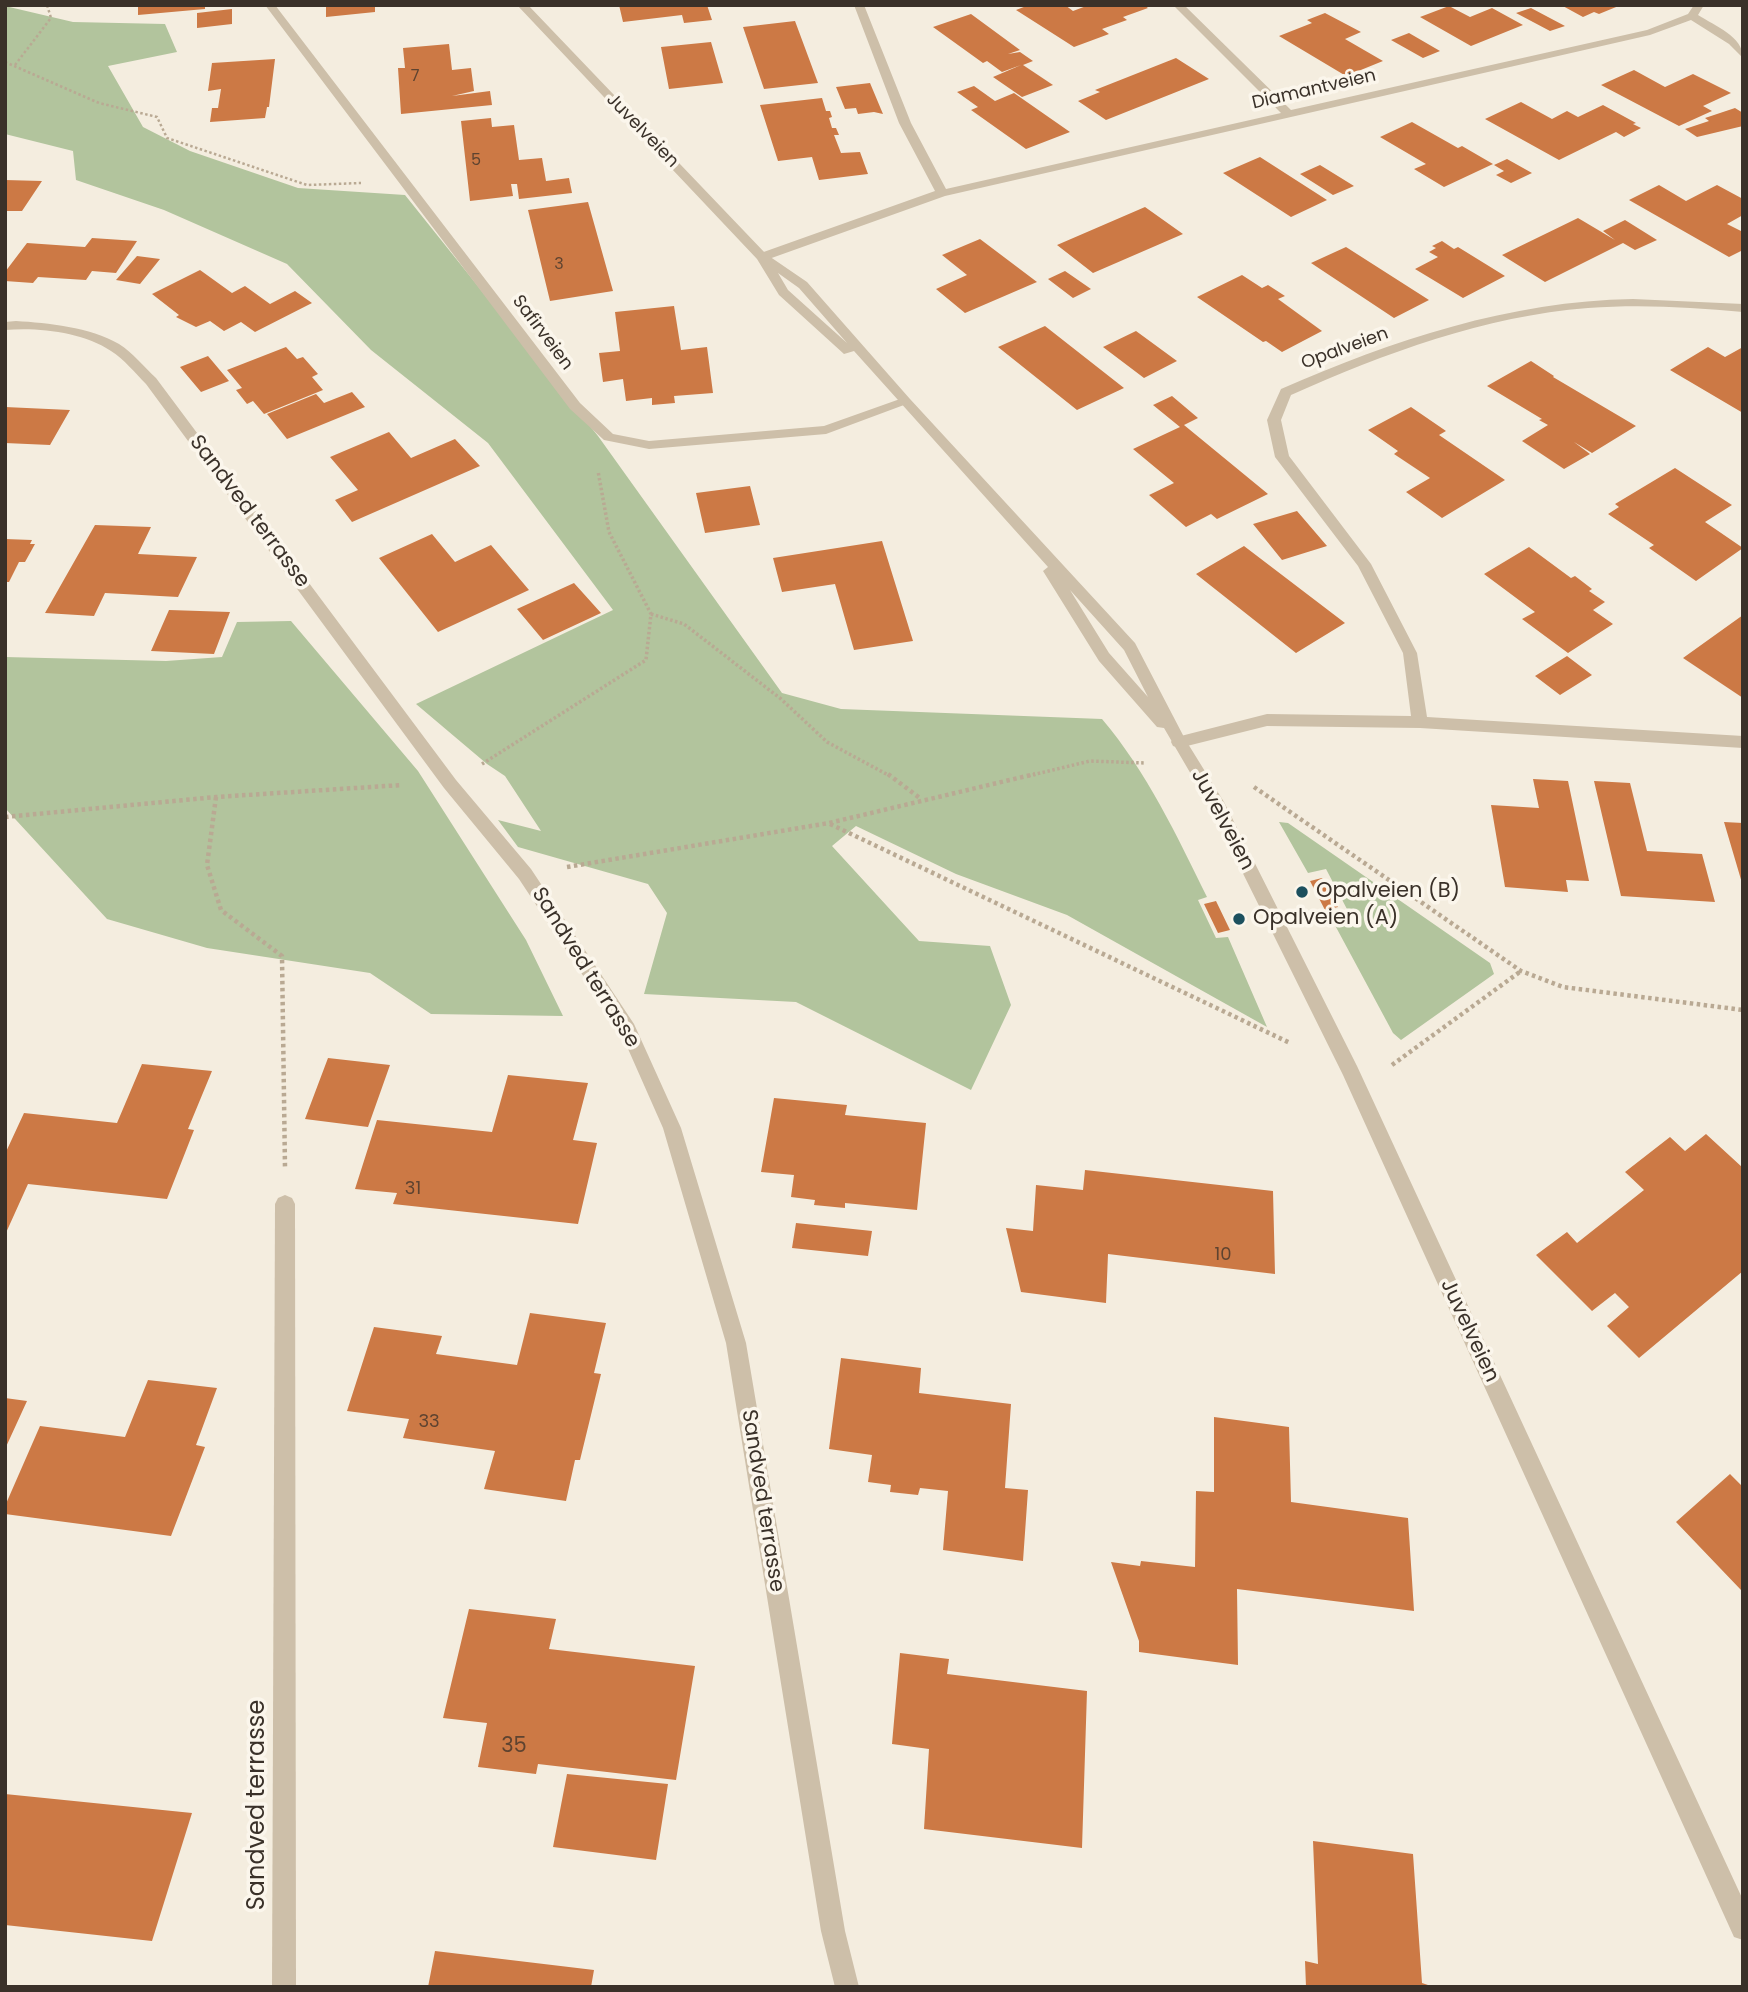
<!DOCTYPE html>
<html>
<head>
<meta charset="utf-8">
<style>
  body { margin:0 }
  #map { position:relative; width:1748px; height:1992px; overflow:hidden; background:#f4eddf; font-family:Poppins,sans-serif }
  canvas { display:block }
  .frame { position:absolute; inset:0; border:7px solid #3a3129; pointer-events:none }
</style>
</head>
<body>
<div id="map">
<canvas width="1748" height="1992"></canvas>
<div class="frame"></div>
</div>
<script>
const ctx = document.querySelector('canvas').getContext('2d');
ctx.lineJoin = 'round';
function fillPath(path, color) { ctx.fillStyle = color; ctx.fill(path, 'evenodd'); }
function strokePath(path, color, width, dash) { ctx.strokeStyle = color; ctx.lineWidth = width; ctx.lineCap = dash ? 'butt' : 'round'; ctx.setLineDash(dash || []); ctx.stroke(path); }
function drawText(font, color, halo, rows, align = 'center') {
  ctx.font = font + ' Poppins,sans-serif'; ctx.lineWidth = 7; ctx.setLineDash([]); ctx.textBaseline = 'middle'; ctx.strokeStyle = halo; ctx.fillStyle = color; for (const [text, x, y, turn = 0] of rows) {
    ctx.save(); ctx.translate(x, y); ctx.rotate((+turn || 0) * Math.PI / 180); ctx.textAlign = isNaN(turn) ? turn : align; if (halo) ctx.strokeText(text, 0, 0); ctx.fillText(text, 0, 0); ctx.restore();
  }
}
fillPath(new Path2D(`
  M5 6 73 22 165 24 177 52 108 66 143 127 190 151 298 188 405 195 598 436 782 693 841 709 1102 719C1147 772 1177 836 1207 897L1198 900 1216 938 1228 937 1267 1027 1067 915 956 874 856 826 832 846 919 941 990 946 1011 1005 971 1090 796 1002 644 994 667 913 648 884 518 847 498 820 541 831 505 776 487 764 416 704 613 610 488 443 371 350 287 264 164 210 76 180 73 151 5 134Z
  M291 621 418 771 526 940 563 1016 431 1014 370 973 207 948 107 919 5 808V657L166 661 222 657 237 622Z
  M1279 822 1288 823 1490 963 1494 974 1401 1040 1393 1033 1330 916 1349 913 1326 869 1308 873Z`), '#b2c49d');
fillPath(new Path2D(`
  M138 5H205V9L138 15Z
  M326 5H375V12L326 17Z
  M619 5H707L712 20 684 23 682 15 623 22Z
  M1029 5H1065L1073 11 1089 5H1144L1148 8 1123 17 1127 20 1102 29 1109 34 1074 47 1016 10Z
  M1561 5H1621L1599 14 1594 12 1583 17Z
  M1449 6 1470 17 1492 8 1523 25 1471 46 1420 17Z
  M1531 8 1565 26 1550 31 1516 13Z
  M232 9V24L197 28V13Z
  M1325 13 1361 32 1345 39 1383 61 1346 76 1279 36 1312 23 1307 20Z
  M971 14 1020 50 1008 54 1020 52 1033 61 1023 65 1053 85 1022 97 993 77 1021 65 1002 72 987 61 983 63 933 27Z
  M795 21 818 83 764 89 743 27Z
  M1409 33 1440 51 1423 58 1391 40Z
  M711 42 723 83 669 89 661 47Z
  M449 44 452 70 471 68 474 91 452 96 490 91 492 105 401 114 398 68H405L403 48Z
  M1176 58 1209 79 1106 120 1078 101 1100 92 1095 90Z
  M275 59 269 107H267L265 118 210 122 212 108H218L221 89 208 91 212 63Z
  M1634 70 1665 87 1693 74 1731 93 1703 106 1712 111 1679 126 1601 85Z
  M870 83 883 114 874 112 858 114 856 108 845 109 836 87Z
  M974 86 995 101 1014 93 1070 132 1026 149 971 110 978 107 957 92Z
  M822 98 826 111H830L832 117 829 118 832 128H836L839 135H834L841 153 860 152 868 174 819 180 812 157 778 161 760 105Z
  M1521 102 1552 119 1567 111 1578 117 1603 105 1636 123 1633 124 1641 128 1624 137 1616 132 1559 160 1485 119Z
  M1735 108 1743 113V126L1697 137 1685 129 1709 121 1705 118Z
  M491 118 492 127 514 125 519 160 542 158 546 181 569 178 572 193 519 199 517 184H511L513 196 470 201 461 121Z
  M1412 122 1458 148 1462 146 1493 164 1444 187 1414 169 1426 164 1380 137Z
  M1260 157 1327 200 1291 217 1223 173Z
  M1507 159 1532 173 1511 183 1496 175 1504 171 1494 165Z
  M1320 165 1354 186 1333 195 1300 174Z
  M5 180 42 181 22 211H5Z
  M1659 185 1686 201 1717 185 1743 199V215L1727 224 1743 232V250L1729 257 1629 200Z
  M588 202 613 291 550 301 528 210Z
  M1145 207 1183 234 1093 273 1057 245Z
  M1578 218 1615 240 1603 231 1625 220 1657 240 1635 250 1623 243 1545 282 1502 255Z
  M92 238 137 241 116 273 92 271 86 280 38 277 33 283 5 281V272L27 243 85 247Z
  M980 239 1037 282 965 313 936 289 967 275 942 255Z
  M1442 241 1454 249 1458 247 1505 276 1463 298 1415 269 1438 257 1429 252 1436 248 1432 246Z
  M1346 247 1429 300 1394 318 1311 263Z
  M137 256 160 259 140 284 116 280Z
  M200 270 232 293 245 286 270 304 295 291 312 303 255 332 241 322 224 331 210 321 196 327 176 317 179 315 152 294Z
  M1065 271 1091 289 1073 298 1048 279Z
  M1242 275 1262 288 1268 285 1285 296 1278 299 1322 331 1282 352 1266 341 1263 342 1197 297Z
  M674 306 681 350 707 347 713 393 674 396 675 403 652 405V398L626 401 623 379 603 382 599 353 620 351 615 312Z
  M1045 326 1124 388 1077 410 998 347Z
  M1136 331 1177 361 1144 378 1103 347Z
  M286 347 297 359 303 357 318 374 312 377 323 390 264 414 253 401 247 404 236 390 242 388 227 370Z
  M1708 347 1725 357 1743 347V413L1670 370Z
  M208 356 229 381 201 392 180 367Z
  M1531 361 1554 376 1553 377 1636 426 1592 453 1574 442 1590 454 1564 469 1522 441 1548 425 1539 420 1542 419 1487 386Z
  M352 392 365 407 287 439 267 414 316 394 324 403Z
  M1172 396 1198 418 1184 425 1268 494 1217 519 1211 514 1186 527 1149 495 1174 483 1133 449 1180 427 1153 405Z
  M5 407 70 410 50 445 5 443Z
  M1411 407 1446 431 1439 435 1505 480 1442 518 1406 492 1430 478 1394 454 1398 451 1368 430Z
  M389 432 411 458 455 439 480 466 352 522 335 500 358 490 330 457Z
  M1675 468 1732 505 1705 522 1743 548 1696 581 1649 548 1654 545 1608 514 1619 507 1615 504Z
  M750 486 760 525 705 533 696 493Z
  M1297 511 1327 546 1282 560 1253 524Z
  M95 525 151 527 138 554 197 557 178 597 105 593 94 616 45 613Z
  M432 534 455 562 491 545 529 590 438 632 379 558Z
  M5 539 32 540 30 544H35L25 562H19L9 582H5Z
  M882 541 913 641 854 650 835 584 782 592 773 558Z
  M1244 546 1345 623 1296 653 1196 574Z
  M1529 547 1571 578 1575 576 1592 589 1589 591 1605 602 1593 610 1613 624 1568 653 1522 619 1535 612 1484 574Z
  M574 583 601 613 543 640 517 609Z
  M169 610 230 612 214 654 151 651Z
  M1743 615V698L1683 658Z
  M1567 656 1592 675 1560 695 1535 676Z
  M1533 779 1568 781 1589 881 1566 880 1568 892 1505 887 1491 805 1539 808Z
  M1594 781 1630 783 1647 851 1702 854 1715 902 1621 896Z
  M1724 822 1743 823V883H1742Z
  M1322 878 1338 907 1325 910 1310 881Z
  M1216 901 1230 930 1218 933 1204 904Z
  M328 1058 390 1065 368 1127 305 1119Z
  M142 1064 212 1071 188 1129 194 1130 167 1199 28 1184 5 1235V1154L24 1113 117 1123Z
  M508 1075 588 1083 573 1140 597 1143 578 1224 393 1204 397 1193 355 1189 377 1120 492 1132Z
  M774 1098 847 1105 845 1115 926 1123 917 1210 845 1203V1208L814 1205 815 1200 791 1197 794 1175 761 1172Z
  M1706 1134 1743 1168V1271L1639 1358 1607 1326 1629 1307 1615 1293 1592 1311 1536 1255 1567 1232 1577 1243 1644 1190 1625 1172 1670 1137 1685 1151Z
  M1085 1170 1273 1191 1275 1274 1108 1254 1106 1303 1021 1292 1006 1228 1033 1231 1036 1185 1083 1190Z
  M796 1223 872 1231 868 1256 792 1248Z
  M530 1313 606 1323 594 1373 601 1374 580 1460H575L566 1501 484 1489 495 1451 403 1438 409 1419 347 1411 374 1327 442 1336 436 1354 517 1365Z
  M841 1358 921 1368 919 1393 1011 1404 1005 1488 1028 1490 1023 1561 943 1550 948 1491 920 1488 918 1495 890 1492 891 1485 868 1482 872 1455 829 1449Z
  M148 1380 217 1388 196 1445 205 1447 171 1536 5 1514V1506L40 1426 125 1437Z
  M5 1398 27 1401 5 1449Z
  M1214 1417 1289 1427 1291 1502 1408 1518 1414 1611 1237 1589 1238 1665 1139 1652V1641L1111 1562 1140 1566 1141 1561 1195 1567 1196 1491 1214 1492Z
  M1730 1474 1741 1485 1743 1483 1741 1590 1676 1522Z
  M469 1609 556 1619 549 1649 695 1666 676 1780 538 1764 536 1774 478 1767 487 1723 443 1718Z
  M900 1653 949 1659 947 1674 1087 1691 1082 1848 924 1829 929 1749 892 1744Z
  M567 1774 668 1784 656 1860 553 1847Z
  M5 1794 192 1813 152 1941 5 1925Z
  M1313 1841 1413 1854 1422 1983 1434 1987H1306L1305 1961 1318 1964Z
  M435 1951 594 1970 591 1987H428Z`), '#cc7945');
strokePath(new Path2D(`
  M5 62 99 103 157 117 167 138 307 185 361 183
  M15 65 51 18 47 5`), '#b9a993', 2.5, [2.5, 2.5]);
strokePath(new Path2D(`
  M651 614 684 624 781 699 827 742 890 776
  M482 764 646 660 651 614 609 532 598 471
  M1028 776 1090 761 1145 763`), '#b9a993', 3.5, [2.5, 2.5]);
strokePath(new Path2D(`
  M888 774 921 799
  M1254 787 1521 971 1563 987 1743 1010
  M216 797 207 865 221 910 282 956 285 1168
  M5 817 216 797 402 785
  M830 824 1290 1043
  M567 867 829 823 1035 774
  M1392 1065 1521 971`), '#b9a993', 4.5, [3.5, 3.5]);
fillPath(new Path2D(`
  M285 1195 292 1198 295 1204 296 1987H272L275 1204 278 1198Z`), '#cdbfa9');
fillPath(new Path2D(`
  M265 5H275L580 403 613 434 649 441 824 426 900 399 905 398 912 402 826 434 649 449 604 440 570 409Z
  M854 5H864L911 123 946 189 1281 113 1173 5H1184L1291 110 1647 30 1688 14 1694 5H1704L1698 15C1715 26 1743 36 1743 58L1729 44 1691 20 1650 35 945 196 766 260H758V254L935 191 899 123Z
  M1633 299 1743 304V312C1691 307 1639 304 1588 308 1485 316 1385 353 1291 395L1281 420 1289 456 1371 564 1417 653 1427 717 1743 736V748L1420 728 1267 726 1179 748 1173 746 1171 742 1173 738 1267 714 1411 716 1403 653 1358 566 1275 457 1267 420 1281 389C1393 340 1510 301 1633 299Z
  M16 321C48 323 90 327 119 344 133 353 144 367 156 378L456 780 531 869 634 1024 681 1128 746 1343 845 1931 859 1987H835L821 1931 726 1343 663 1128 621 1033 519 879 444 788 146 384C135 373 124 359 111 351 83 332 38 327 5 330V322Z`), '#cdbfa9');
fillPath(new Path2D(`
  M517 5H528L766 254 807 282 910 399 1135 643 1185 739 1224 802 1357 1066 1743 1900V1940L1734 1937 1343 1075 1209 805 1164 728 1157 727 1099 661 1043 571 1048 567 854 351 844 354 779 295 757 259ZM778 273 799 288 847 343 788 290ZM1070 590 1124 650 1148 697 1109 653Z`), '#cdbfa9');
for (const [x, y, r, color] of [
  [1302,892,7,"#1c505e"],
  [1239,919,7,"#1c505e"]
]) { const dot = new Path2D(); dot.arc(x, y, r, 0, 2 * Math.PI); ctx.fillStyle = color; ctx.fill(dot); strokePath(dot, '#fbf6ec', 2.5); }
drawText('16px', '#5e4330', null, [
  ["7",415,77],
  ["5",476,161],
  ["3",559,265]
]);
drawText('18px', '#3a3129', '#fbf6ec', [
  ["Diamantveien",1314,90,-13],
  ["Juvelveien",642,131,46],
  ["Safirveien",542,333,53],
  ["Opalveien",1345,349,-20]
]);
drawText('18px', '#5e4330', null, [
  ["31",413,1189],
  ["10",1223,1255],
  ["33",429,1422]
]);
drawText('21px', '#3a3129', '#fbf6ec', [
  ["Sandved terrasse",249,512,53],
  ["Juvelveien",1222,820,62],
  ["Sandved terrasse",585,968,58],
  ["Juvelveien",1469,1331,65],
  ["Sandved terrasse",762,1501,81]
]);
drawText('21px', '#3a3129', '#fbf6ec', [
  ["Opalveien (B)",1316,892],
  ["Opalveien (A)",1253,919]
], 'left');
drawText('21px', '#5e4330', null, [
  ["35",514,1747]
]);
drawText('24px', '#3a3129', '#fbf6ec', [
  ["Sandved terrasse",258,1805,-90]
]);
</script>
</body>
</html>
